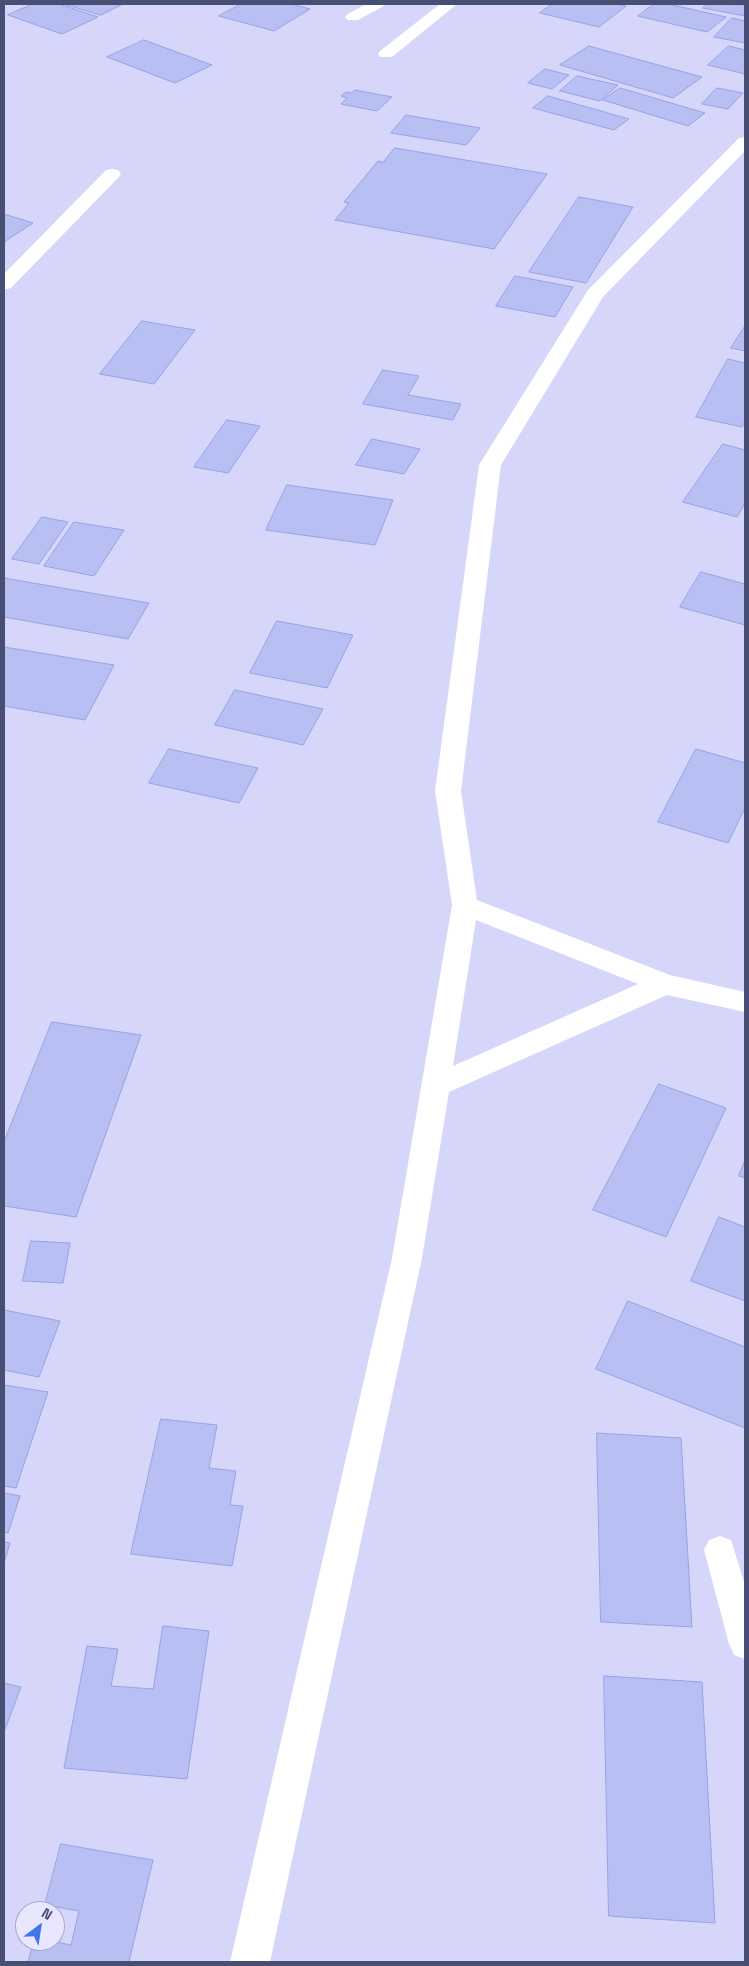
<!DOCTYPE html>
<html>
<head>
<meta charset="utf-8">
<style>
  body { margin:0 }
  #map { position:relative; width:749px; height:1966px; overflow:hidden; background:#e3e0fd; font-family:"Space Grotesk",sans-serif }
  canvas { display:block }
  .frame { position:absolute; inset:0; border:5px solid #474f74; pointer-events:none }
  .north { position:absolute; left:15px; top:1901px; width:50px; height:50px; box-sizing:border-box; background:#e9e7ff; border:1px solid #a8aac7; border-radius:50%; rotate:31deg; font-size:14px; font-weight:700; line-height:20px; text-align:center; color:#474f74 }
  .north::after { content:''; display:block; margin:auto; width:18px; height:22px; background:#4175eb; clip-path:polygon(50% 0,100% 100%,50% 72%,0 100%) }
</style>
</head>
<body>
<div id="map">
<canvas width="749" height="1966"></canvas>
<div class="frame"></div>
<div class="north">N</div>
</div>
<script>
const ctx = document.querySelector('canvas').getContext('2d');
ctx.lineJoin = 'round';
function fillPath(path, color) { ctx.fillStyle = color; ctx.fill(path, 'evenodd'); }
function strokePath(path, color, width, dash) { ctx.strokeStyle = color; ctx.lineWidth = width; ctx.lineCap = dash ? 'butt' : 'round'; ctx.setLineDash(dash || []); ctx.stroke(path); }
fillPath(new Path2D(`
  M4 4H745V1962H4ZM25 1911H55V1941H25Z`), '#d6d5fa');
const building = new Path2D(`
  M33 4H59L98 17 62 34 8 15Z
  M64 4H123L101 15Z
  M241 4H291L310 9 274 31 219 16Z
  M552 4H615L626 6 599 27 540 13Z
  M654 4H668L726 17 707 32 638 16Z
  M707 4 745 5V16L703 8Z
  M732 18 745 21V43L714 37Z
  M144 40 212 65 175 83 107 57Z
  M589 46 702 77 673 98 560 65Z
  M729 46 745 50V74L708 65Z
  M545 69 569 75 552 89 528 83Z
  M577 76 618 85 600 101 560 91Z
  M620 88 705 113 688 126 603 100Z
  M717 88 743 93 728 109 702 104Z
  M355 90 392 97 377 111 341 104 347 98 341 96 346 92 352 93Z
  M548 96 629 119 614 130 533 108Z
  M406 115 480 128 466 145 391 133Z
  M395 148 547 174 494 249 335 220 349 203 344 202 378 161 383 162Z
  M579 197 633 207 586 283 529 272Z
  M4 214 33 223 4 242Z
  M515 276 573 287 555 317 496 306Z
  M142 321 195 330 154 384 100 374Z
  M745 326V351L731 348Z
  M728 359 745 363V421L742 427 696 417Z
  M383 370 419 376 408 395 461 404 453 420 363 404Z
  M227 420 260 426 228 473 194 467Z
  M372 439 420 449 404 474 356 465Z
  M723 444 745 450V503L737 517 683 502Z
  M287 485 393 500 375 545 266 530Z
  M42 517 68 522 39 564 12 559Z
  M74 522 124 530 94 576 44 566Z
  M701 572 745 584V625L680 607Z
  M4 578 149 603 128 639 4 617Z
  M277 621 353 635 327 688 250 673Z
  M4 647 114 665 85 720 4 706Z
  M235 690 323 709 303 745 215 725Z
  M169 749 258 768 239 803 149 783Z
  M696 749 745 763V808L728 843 658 822Z
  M52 1022 141 1035 76 1217 4 1206V1142Z
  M659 1084 726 1108 666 1237 593 1210Z
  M745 1160V1178L739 1176Z
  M719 1217 745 1227V1301L691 1281Z
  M31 1241 70 1243 63 1283 23 1281Z
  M628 1301 745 1347V1428L596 1369Z
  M4 1310 60 1321 39 1377 4 1370Z
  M4 1385 48 1392 16 1488 4 1486Z
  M161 1419 217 1425 209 1468 236 1471 230 1505 243 1506 232 1566 131 1554Z
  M597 1433 681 1438 692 1627 601 1622Z
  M4 1493 20 1496 8 1533 4 1532Z
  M4 1542 10 1543 4 1563Z
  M163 1626 209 1631 187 1779 64 1768 87 1646 118 1649 111 1686 153 1689Z
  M604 1676 702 1682 715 1923 609 1916Z
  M4 1683 21 1687 4 1732Z
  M61 1844 153 1860 129 1962H28L34 1941H52L71 1945 79 1911 45 1905Z`);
fillPath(building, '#b7bff3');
strokePath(building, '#97a3e6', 1);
fillPath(new Path2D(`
  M720 1536 731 1540 745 1585V1659L734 1655 729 1644 704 1550 709 1540Z`), '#fff');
fillPath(new Path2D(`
  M366 4H385L382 7 358 20H348L345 17 348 14Z
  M440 4H457L392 57H380L378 54 380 51Z
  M745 137V151L603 297 501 465 461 791 477 900 670 975 745 992V1012L667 995 449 1092 422 1258 270 1962H230L392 1258 452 905 435 791 479 465 588 290 739 138ZM476 920 638 984 453 1066Z
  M112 169 118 170 121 174 118 178 11 288 4 290V274L106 170Z`), '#fff');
</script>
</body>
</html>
